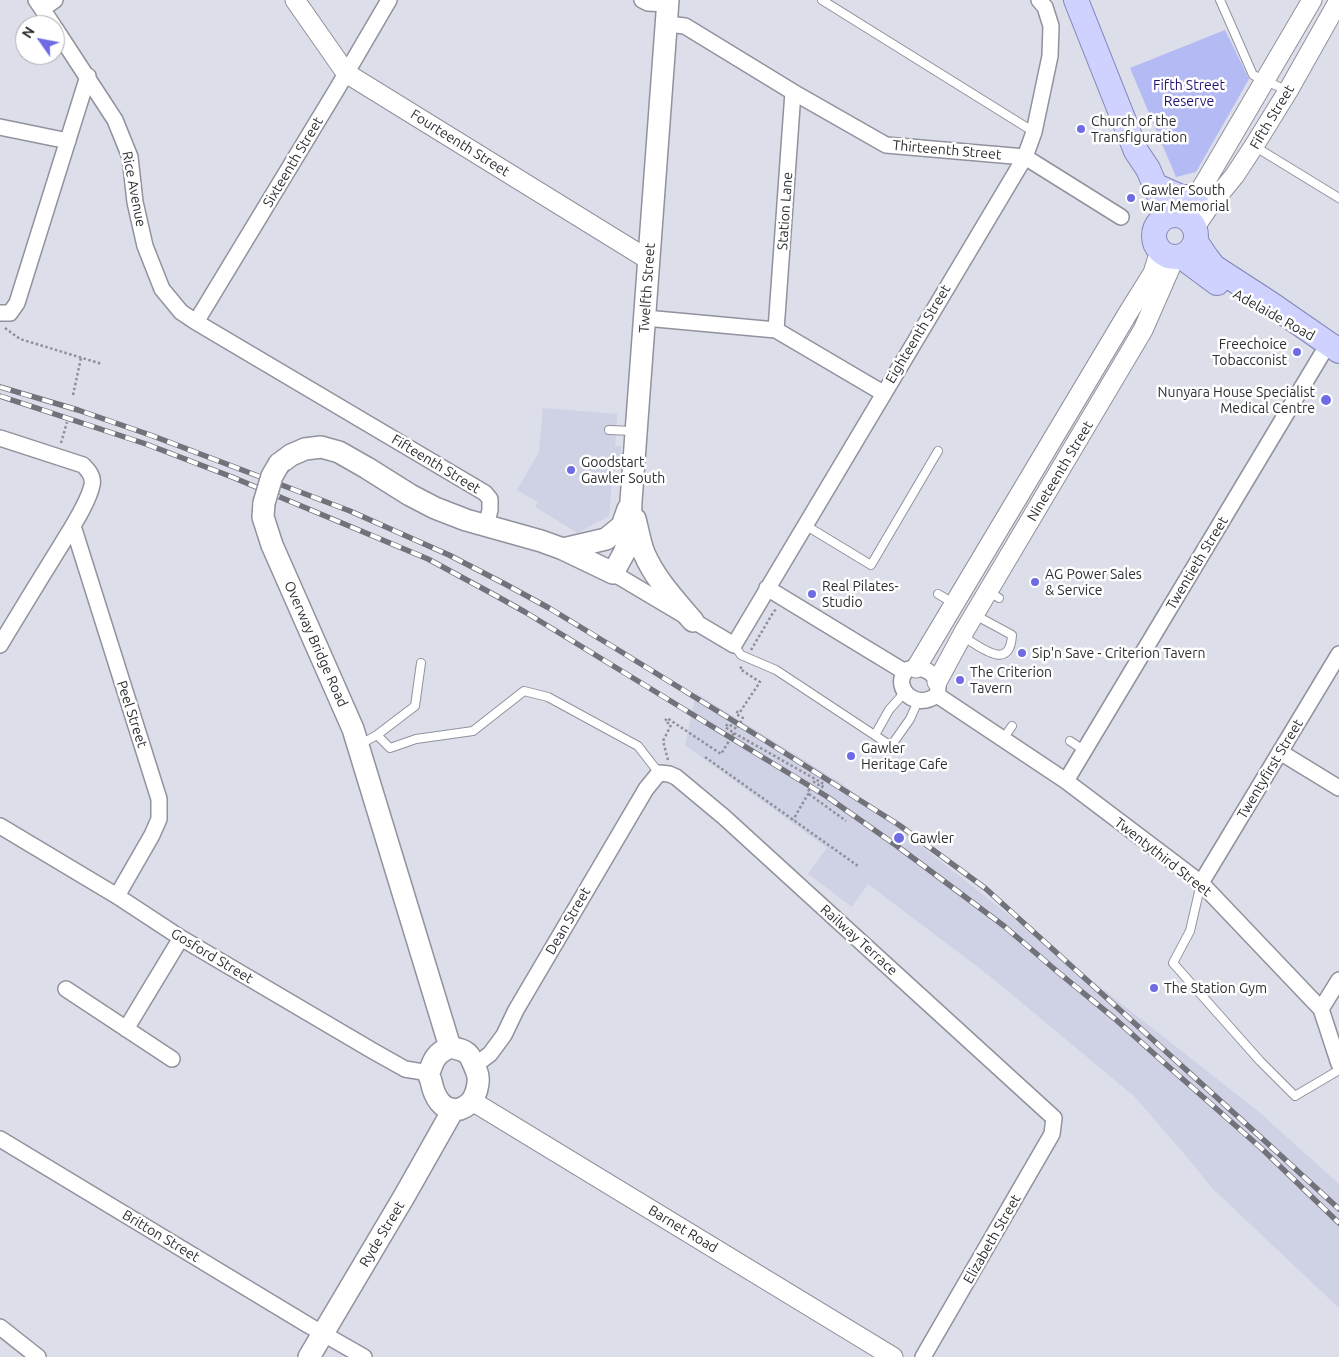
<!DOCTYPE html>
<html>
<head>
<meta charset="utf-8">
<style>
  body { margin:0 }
  #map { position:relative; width:1339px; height:1357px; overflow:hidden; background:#dcdeea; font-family:Ubuntu,sans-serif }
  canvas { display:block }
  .north { position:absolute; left:15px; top:15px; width:50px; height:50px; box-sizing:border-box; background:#fff; border:1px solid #ababad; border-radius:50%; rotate:303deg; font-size:14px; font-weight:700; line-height:20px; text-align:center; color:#2d2e32 }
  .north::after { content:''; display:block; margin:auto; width:18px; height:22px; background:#6e6be5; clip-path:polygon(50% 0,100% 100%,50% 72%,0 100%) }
</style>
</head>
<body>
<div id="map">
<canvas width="1339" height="1357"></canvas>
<div class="north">N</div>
</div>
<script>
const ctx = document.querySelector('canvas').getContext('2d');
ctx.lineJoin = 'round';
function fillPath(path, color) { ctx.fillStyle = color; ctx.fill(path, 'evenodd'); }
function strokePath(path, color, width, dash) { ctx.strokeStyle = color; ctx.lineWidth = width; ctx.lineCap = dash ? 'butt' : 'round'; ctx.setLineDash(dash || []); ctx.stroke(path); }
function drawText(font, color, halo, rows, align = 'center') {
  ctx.font = font + ' Ubuntu,sans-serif'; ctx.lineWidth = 5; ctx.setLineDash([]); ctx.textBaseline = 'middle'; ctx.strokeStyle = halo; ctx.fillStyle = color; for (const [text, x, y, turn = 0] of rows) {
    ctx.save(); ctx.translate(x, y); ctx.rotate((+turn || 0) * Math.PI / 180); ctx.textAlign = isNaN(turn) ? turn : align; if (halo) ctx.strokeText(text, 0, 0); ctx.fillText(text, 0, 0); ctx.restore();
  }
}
fillPath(new Path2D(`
  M543 408 617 414 615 446H621L619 470H613L609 516 578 533 535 507 538 502 517 490 539 452Z
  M696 693 841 783 1259 1112 1339 1184V1308L1212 1188 1192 1163 1135 1097 991 977 868 884 852 907 808 874 827 848 685 745Z`), '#cfd1e4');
fillPath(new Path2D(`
  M1225 30 1249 79 1196 172 1176 177 1130 68Z`), '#b4baf4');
const service = new Path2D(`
  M822 0 1034 132
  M1220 0 1253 75 1288 91
  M1254 146 1339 198
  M609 430 634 431
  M805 525 871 565 938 451
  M988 591 999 598
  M938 594 955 604
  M962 636C979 646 1010 673 1012 635L975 615
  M734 645 741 655 776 670 891 746 910 719 918 701
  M377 735 415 706 421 663
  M875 735 889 710 905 692
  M1003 739 1012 726
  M1070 741 1085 751
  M359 745 377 735 390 748 416 739 473 731 524 691 548 697 638 746 659 773
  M1201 883 1190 931 1173 963 1260 1061 1295 1096 1339 1070`);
const minor = new Path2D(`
  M36 0 53 25
  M642 0 648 3 668 4
  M42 9 55 0
  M667 24 685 26 793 92 886 145 1025 157 1121 217
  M55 28 115 120 130 157 135 202 145 246 162 289 181 312 196 322 485 493 490 499V510L486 526
  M0 127 68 141
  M0 313H10L17 303 88 76
  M645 318 776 330 883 393
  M196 322 337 89 389 0
  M776 330 793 92
  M0 438 83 465C89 471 94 477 92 485 88 504 70 530 60 547 40 579 20 612 0 645
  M73 526 159 799V819L152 835 117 896
  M613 573 734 645 1025 157 1034 132 1050 56 1051 26 1045 7 1039 0
  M767 588 905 672
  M916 668C932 669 941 680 937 695 915 711 893 688 905 672 907 668 913 668 916 668Z
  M937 695 1066 781 1201 883 1321 1009 1339 1064
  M1280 752 1339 788
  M1066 781 1328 344
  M0 826 117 896 181 938 373 1051 405 1069 429 1073
  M1201 883 1339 654
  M66 989 172 1059
  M1321 1009 1339 980
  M126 1029 181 938
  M474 1066 490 1054 504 1035 516 1010 646 789 659 773 669 774 676 777 724 817 1054 1118 1052 1134 923 1357
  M0 1139 308 1325 364 1357
  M0 1327 38 1357`);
const tertiary = new Path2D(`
  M295 0 346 73 649 260
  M1179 215C1192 206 1199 192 1207 179L1312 0
  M1195 227 1208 208 1235 175 1254 146 1288 91 1337 4 1338 0
  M916 668 1128 313 1153 273 1160 251
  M937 682 965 630 1143 330 1175 257
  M472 1101 893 1357`);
const secondary = new Path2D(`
  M279 464 291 455 305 449 321 447 339 452 367 468 410 495 435 508 466 520 541 541 563 549 613 573 624 553 630 538 631 501 668 0
  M264 503 263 517 272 545 353 729 450 1047
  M635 519C638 530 640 543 644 553 655 579 675 600 693 621
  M563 549 606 539 622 526 628 509
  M450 1047C468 1051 469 1052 476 1070 480 1078 478 1089 474 1097 472 1102 466 1107 460 1109 442 1113 434 1096 431 1081 430 1079 429 1076 429 1073 430 1069 434 1059 437 1056 440 1052 446 1049 450 1047Z
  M309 1357 405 1195 453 1110`);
const primary = new Path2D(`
  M1076 0 1136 151 1148 169 1162 202 1173 215
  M1154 185 1181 197H1196
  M1154 236a21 21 0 1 1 42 0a21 21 0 1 1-42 0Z
  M1196 242 1207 258 1214 267 1271 304 1339 351
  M1182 257 1217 283`);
strokePath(service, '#91929d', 10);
strokePath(minor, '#91929d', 18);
strokePath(tertiary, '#91929d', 21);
strokePath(secondary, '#91929d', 24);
strokePath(primary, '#8285b6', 26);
strokePath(new Path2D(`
  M5 328 20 339 102 364
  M73 395 81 358
  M61 443 67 422
  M751 650 774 611 776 610
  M734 733 824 784 822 787 814 782 807 793 808 794 793 820
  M705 757 858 866
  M668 760 663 741 671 725 665 721 667 718 721 754 734 733 725 727 728 724 737 729 743 718 736 714 738 711 740 712 760 682 740 669 742 666
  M809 794 846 821`), '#8e8f98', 2.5, [2.5, 2.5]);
strokePath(service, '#fff', 8);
strokePath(minor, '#fff', 15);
strokePath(tertiary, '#fff', 19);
strokePath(secondary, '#fff', 21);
strokePath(primary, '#cfd2fe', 24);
const rail = new Path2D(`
  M0 387 78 410 153 436 350 511 449 555 505 584 549 608 615 648 766 741 899 825 985 888 1266 1142 1339 1209
  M0 396 146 444 232 477 428 559 491 593 525 612 826 796 897 846 1004 926 1059 973 1114 1018 1161 1060 1261 1148 1339 1223`);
strokePath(rail, '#71727a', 5.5);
strokePath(rail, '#fff', 4, [11]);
const secondaryBridge = new Path2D(`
  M264 503 272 476 279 464`);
strokePath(secondaryBridge, '#91929d', 24, []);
strokePath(secondaryBridge, '#fff', 21);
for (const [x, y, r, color] of [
  [1081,129,5,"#6e6be5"],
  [1131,198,5,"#6e6be5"],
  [1297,352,5,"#6e6be5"],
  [1326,400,6,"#6e6be5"],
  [571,470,5,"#6e6be5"],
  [1035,582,5,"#6e6be5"],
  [812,594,5,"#6e6be5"],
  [1022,653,5,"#6e6be5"],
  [960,680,5,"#6e6be5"],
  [851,756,5,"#6e6be5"],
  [899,838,6,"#6e6be5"],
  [1154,988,5,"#6e6be5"]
]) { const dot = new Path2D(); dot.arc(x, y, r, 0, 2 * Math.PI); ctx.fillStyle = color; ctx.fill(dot); strokePath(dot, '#fff', 2); }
drawText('14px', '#271278', '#fff', [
  ["Fifth Street",1189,85],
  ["Reserve",1189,101]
]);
drawText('14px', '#2d2e32', '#fff', [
  ["Fifth Street",1272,117,-59],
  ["Fourteenth Street",460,143,32],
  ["Thirteenth Street",947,150,5],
  ["Sixteenth Street",293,162,-59],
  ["Rice Avenue",134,189,79],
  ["Station Lane",785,211,-86],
  ["Twelfth Street",647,288,-86],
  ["Adelaide Road",1274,315,29],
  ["Eighteenth Street",918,334,-59],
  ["Fifteenth Street",436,464,31],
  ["Nineteenth Street",1060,471,-59],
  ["Twentieth Street",1197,563,-59],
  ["Overway Bridge Road",316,644,66],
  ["Peel Street",132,714,72],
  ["Twentyfirst Street",1270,769,-59],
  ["Twentythird Street",1163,857,38],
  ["Dean Street",568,921,-60],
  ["Railway Terrace",859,940,42],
  ["Gosford Street",212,956,31],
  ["Barnet Road",683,1229,31],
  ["Ryde Street",382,1234,-59],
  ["Britton Street",161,1236,31],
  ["Elizabeth Street",992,1239,-60]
]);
drawText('14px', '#2d2e32', '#fff', [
  ["Church of the",1091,121],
  ["Transfiguration",1091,137],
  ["Gawler South",1141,190],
  ["War Memorial",1141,206],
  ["Freechoice",1287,344,"right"],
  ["Tobacconist",1287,360,"right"],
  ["Nunyara House Specialist",1315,392,"right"],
  ["Medical Centre",1315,408,"right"],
  ["Goodstart",581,462],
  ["Gawler South",581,478],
  ["AG Power Sales",1045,574],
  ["& Service",1045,590],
  ["Real Pilates-",822,586],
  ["Studio",822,602],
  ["Sip'n Save - Criterion Tavern",1032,653],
  ["The Criterion",970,672],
  ["Tavern",970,688],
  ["Gawler",861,748],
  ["Heritage Cafe",861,764],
  ["Gawler",910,838],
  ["The Station Gym",1164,988]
], 'left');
</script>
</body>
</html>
